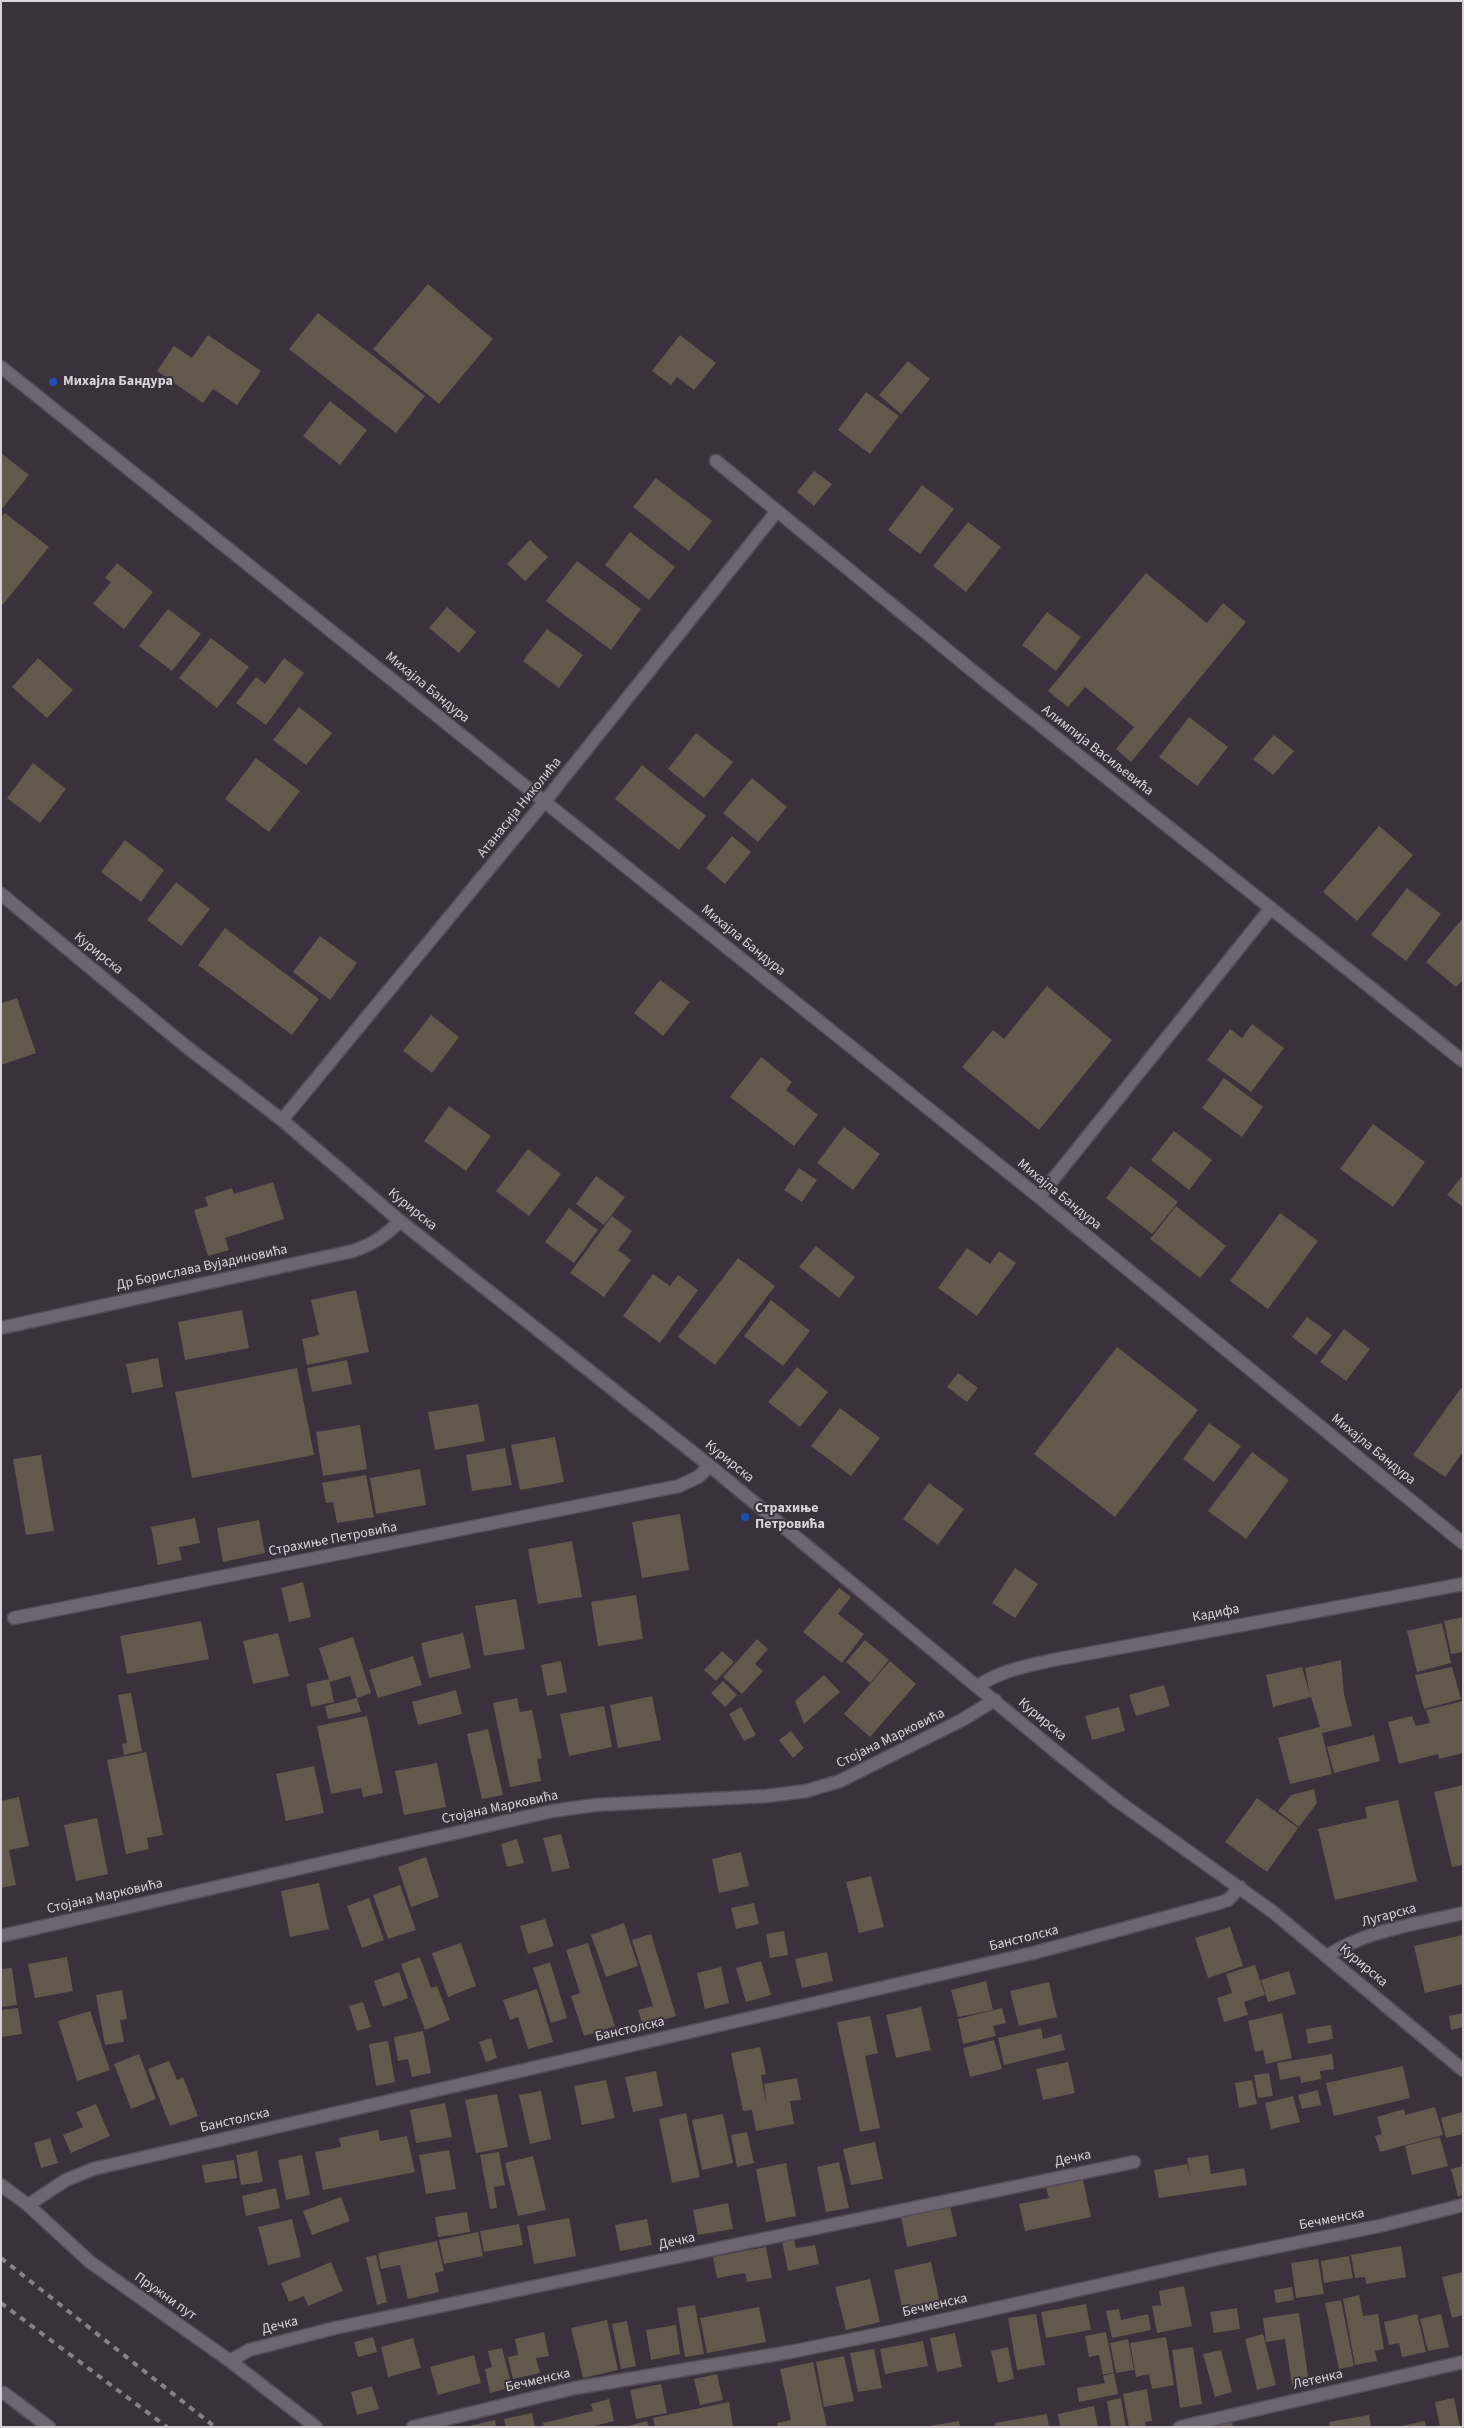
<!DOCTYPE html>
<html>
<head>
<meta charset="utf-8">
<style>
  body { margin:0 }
  #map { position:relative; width:1464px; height:2428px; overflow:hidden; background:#3a313d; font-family:"Source Sans 3",sans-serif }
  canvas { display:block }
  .frame { position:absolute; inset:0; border:2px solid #d8d2da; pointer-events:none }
</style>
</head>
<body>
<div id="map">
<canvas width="1464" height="2428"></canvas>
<div class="frame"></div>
</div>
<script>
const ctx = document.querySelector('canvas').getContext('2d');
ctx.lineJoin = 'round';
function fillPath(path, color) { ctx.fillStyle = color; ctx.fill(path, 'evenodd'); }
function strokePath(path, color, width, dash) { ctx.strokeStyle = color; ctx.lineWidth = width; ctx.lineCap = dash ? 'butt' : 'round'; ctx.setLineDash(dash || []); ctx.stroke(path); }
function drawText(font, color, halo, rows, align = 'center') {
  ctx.font = font + ' "Source Sans 3",sans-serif'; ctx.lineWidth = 4; ctx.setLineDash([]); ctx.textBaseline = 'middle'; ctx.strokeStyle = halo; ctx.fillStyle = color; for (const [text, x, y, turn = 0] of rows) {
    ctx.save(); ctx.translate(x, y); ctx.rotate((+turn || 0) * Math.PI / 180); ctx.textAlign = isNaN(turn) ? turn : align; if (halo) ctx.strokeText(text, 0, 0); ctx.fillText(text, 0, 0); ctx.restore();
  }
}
fillPath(new Path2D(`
  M428 284 493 339 439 404 373 349Z
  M318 313 425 396 396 433 289 349Z
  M208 335 261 371 237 405 213 389 203 403 157 371 174 346 192 358Z
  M680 335 716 363 694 390 677 377 671 385 652 371Z
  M908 361 930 379 901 414 879 395Z
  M866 392 899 416 870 454 838 430Z
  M330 401 367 430 340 465 303 436Z
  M1 453 29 475 1 510Z
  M814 471 832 484 814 506 797 492Z
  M656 478 712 521 689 551 633 507Z
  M922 485 954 509 920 554 888 530Z
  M5 513 49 547 1 607V517Z
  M968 522 1001 547 966 592 933 566Z
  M630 532 675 567 649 600 605 565Z
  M530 540 548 557 525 581 507 564Z
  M577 561 641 609 611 650 546 601Z
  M117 563 153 592 124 629 93 604 111 582 105 578Z
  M1146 573 1207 623 1223 603 1246 622 1131 762 1116 749 1134 727 1085 687 1068 707 1048 691Z
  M447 607 476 632 459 653 429 628Z
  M168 609 201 634 172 671 139 646Z
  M1047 612 1081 637 1056 671 1022 645Z
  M547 629 583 655 559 688 523 661Z
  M211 638 249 667 217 708 179 678Z
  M38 658 73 690 47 718 12 687Z
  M284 658 304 673 266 725 236 703 256 677 265 684Z
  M299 707 332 733 306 765 273 740Z
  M1189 717 1228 747 1197 786 1159 757Z
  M696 733 733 762 704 798 668 769Z
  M1274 735 1294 751 1273 775 1253 759Z
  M256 758 300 791 269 832 225 799Z
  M33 763 66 789 40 823 7 798Z
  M642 765 706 816 679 850 615 799Z
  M752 778 787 807 758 842 723 813Z
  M1379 826 1413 855 1357 921 1323 892Z
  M732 836 751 852 725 884 706 868Z
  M125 840 164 870 141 902 101 872Z
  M176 882 210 909 181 946 147 920Z
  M1407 888 1441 914 1406 961 1371 935Z
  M1463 918V980L1456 987 1426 962Z
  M225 928 319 999 292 1035 198 965Z
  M320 936 357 963 330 1000 293 972Z
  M660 980 690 1002 663 1036 634 1013Z
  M1047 986 1112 1040 1039 1130 962 1067 993 1030 1004 1039Z
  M17 998 36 1053 1 1065V1003Z
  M431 1015 459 1037 432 1073 403 1051Z
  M1252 1024 1284 1048 1251 1092 1207 1060 1230 1029 1242 1038Z
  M761 1057 792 1082 786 1090 818 1115 794 1146 730 1097Z
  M1224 1078 1263 1107 1242 1137 1202 1108Z
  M449 1106 491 1136 466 1171 424 1141Z
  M1373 1124 1425 1162 1393 1207 1340 1169Z
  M844 1127 880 1154 853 1190 817 1163Z
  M1174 1131 1212 1160 1189 1190 1151 1160Z
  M528 1149 561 1174 529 1216 496 1191Z
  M1131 1166 1178 1202 1152 1234 1106 1198Z
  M799 1168 817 1180 802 1202 784 1190Z
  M1463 1175V1207L1447 1195Z
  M596 1176 625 1197 604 1225 576 1204Z
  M273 1182 284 1219 225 1238 229 1250 208 1256 194 1210 208 1206 205 1197 232 1188 234 1194Z
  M1176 1206 1226 1246 1200 1278 1150 1239Z
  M569 1208 598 1230 574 1263 545 1242Z
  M1280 1213 1318 1241 1268 1309 1230 1281Z
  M612 1216 632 1231 618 1250 631 1260 604 1297 570 1273Z
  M816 1246 855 1277 839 1298 799 1267Z
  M967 1248 990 1264 999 1251 1016 1263 977 1316 938 1288Z
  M738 1258 775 1286 715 1365 678 1337Z
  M653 1274 670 1286 678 1275 698 1290 660 1343 623 1316Z
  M356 1290 369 1352 307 1365 302 1339 319 1335 311 1300Z
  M771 1300 810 1331 783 1366 744 1336Z
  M242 1310 249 1348 185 1360 178 1322Z
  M1307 1317 1332 1335 1316 1355 1292 1337Z
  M1344 1329 1370 1349 1346 1381 1320 1362Z
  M1117 1347 1198 1410 1115 1517 1034 1454Z
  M158 1358 163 1387 132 1393 126 1364Z
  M347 1360 352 1384 312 1392 307 1368Z
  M797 1367 828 1392 800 1427 768 1402Z
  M297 1368 314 1455 192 1478 175 1392Z
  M958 1373 978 1388 967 1402 947 1387Z
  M1461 1388 1463 1389V1452L1445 1477 1413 1455Z
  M478 1404 485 1441 435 1450 428 1412Z
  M840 1408 880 1438 851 1476 811 1446Z
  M1209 1423 1241 1446 1214 1482 1183 1459Z
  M360 1425 367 1469 323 1476 316 1432Z
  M555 1437 564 1482 520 1490 511 1445Z
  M505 1448 512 1485 472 1491 466 1455Z
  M1252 1452 1289 1480 1246 1539 1208 1511Z
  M41 1455 54 1531 26 1535 13 1459Z
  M420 1469 426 1505 376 1514 370 1478Z
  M366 1475 374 1517 337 1523 333 1502 326 1503 322 1483Z
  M929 1483 964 1509 938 1545 903 1519Z
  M680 1514 689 1570 642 1578 632 1522Z
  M195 1518 200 1543 179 1547 182 1560 158 1565 151 1527Z
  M259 1520 265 1553 223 1562 217 1528Z
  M572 1541 582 1597 538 1604 528 1549Z
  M1015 1568 1038 1584 1015 1618 992 1603Z
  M303 1582 311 1617 289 1622 281 1588Z
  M839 1588 851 1597 838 1614 864 1634 842 1663 803 1632Z
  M636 1595 643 1639 598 1646 591 1602Z
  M516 1599 525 1649 484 1656 475 1606Z
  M1463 1617V1652L1451 1654 1444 1621Z
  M201 1621 209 1659 127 1674 120 1636Z
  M1442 1623 1451 1663 1417 1672 1407 1631Z
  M278 1633 289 1676 253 1684 243 1641Z
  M463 1633 471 1668 429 1678 421 1643Z
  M353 1637 371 1693 357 1698 350 1676 330 1682 319 1648Z
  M757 1639 768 1649 755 1664 763 1671 742 1694 723 1677Z
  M865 1640 889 1660 870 1683 846 1662Z
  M722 1651 734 1662 716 1681 704 1670Z
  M413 1656 422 1685 378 1698 369 1670Z
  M1341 1660 1344 1694 1352 1726 1322 1733 1332 1774 1290 1784 1278 1738 1320 1727 1311 1697 1273 1707 1266 1675 1302 1667 1310 1695 1305 1668Z
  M561 1661 567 1692 547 1696 541 1665Z
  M890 1661 916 1684 870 1737 844 1714Z
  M1452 1667 1461 1699 1424 1709 1415 1675Z
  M824 1675 840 1692 804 1724 795 1701Z
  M329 1679 334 1702 311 1707 306 1684Z
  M723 1681 737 1695 725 1707 711 1693Z
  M1164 1685 1170 1706 1136 1716 1129 1695Z
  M456 1690 462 1714 418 1725 412 1702Z
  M131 1693 142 1751 124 1755 122 1744 127 1743 118 1695Z
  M652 1696 661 1740 618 1748 610 1705Z
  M357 1698 361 1712 328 1719 325 1706Z
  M517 1698 520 1712 532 1710 542 1758 537 1759 541 1781 510 1787 493 1703Z
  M1463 1701V1753L1439 1759 1438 1754 1399 1764 1388 1722 1412 1716 1416 1726 1430 1723 1426 1710Z
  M604 1706 612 1747 569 1756 560 1714Z
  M741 1707 756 1735 744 1741 729 1714Z
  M1119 1707 1125 1731 1092 1740 1085 1716Z
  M367 1716 383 1793 363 1797 361 1788 331 1794 317 1726Z
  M488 1729 503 1795 482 1799 467 1734Z
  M791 1731 804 1748 793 1758 779 1740Z
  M1374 1735 1380 1761 1334 1773 1327 1747Z
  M146 1752 163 1835 147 1838 149 1849 126 1854 107 1760Z
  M437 1763 446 1807 404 1815 395 1771Z
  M314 1766 324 1813 286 1821 276 1774Z
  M1463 1785V1865L1452 1867 1434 1792Z
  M1314 1789 1317 1803 1299 1827 1278 1811 1291 1795Z
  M19 1797 29 1846 9 1850 16 1885 1 1888V1801Z
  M1257 1798 1298 1828 1267 1872 1225 1842Z
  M1398 1800 1417 1881 1335 1900 1318 1829 1367 1818 1365 1807Z
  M97 1818 108 1874 76 1881 64 1825Z
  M561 1834 570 1868 552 1872 543 1838Z
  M517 1839 524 1863 507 1867 501 1844Z
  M741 1852 749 1886 719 1893 712 1859Z
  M426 1857 439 1897 411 1907 398 1867Z
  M871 1876 884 1927 859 1933 846 1882Z
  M319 1883 329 1929 290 1937 281 1891Z
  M400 1885 416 1930 388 1939 373 1895Z
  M369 1898 384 1940 362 1948 347 1906Z
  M754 1903 759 1924 736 1929 731 1908Z
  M545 1919 554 1946 528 1954 520 1926Z
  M624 1923 638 1966 606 1977 591 1935Z
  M1230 1927 1243 1966 1208 1978 1195 1938Z
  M784 1931 788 1955 770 1958 766 1934Z
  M651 1934 676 2016 643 2026 638 2010 653 2006 632 1940Z
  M1463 1935V1984L1425 1993 1414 1946Z
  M461 1943 476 1986 448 1997 432 1953Z
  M588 1943 615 2026 584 2036 571 1996 580 1993 566 1950Z
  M827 1952 833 1981 802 1988 795 1959Z
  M67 1957 73 1991 35 1998 28 1964Z
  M420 1957 431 1988 437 1986 450 2020 425 2030 401 1964Z
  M761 1961 771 1995 746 2002 736 1968Z
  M550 1962 567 2018 551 2023 533 1968Z
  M1255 1965 1265 1995 1244 2002 1248 2015 1224 2022 1217 1998 1232 1993 1226 1974Z
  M721 1967 729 2003 705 2009 697 1973Z
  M12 1968 17 2005 1 2007V1969Z
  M1289 1971 1296 1994 1268 2002 1261 1980Z
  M399 1972 408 1998 383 2007 374 1981Z
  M986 1981 993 2010 958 2017 951 1990Z
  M1049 1982 1057 2017 1019 2026 1010 1991Z
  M537 1989 553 2042 528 2049 518 2017 510 2020 503 2000Z
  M122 1990 127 2019 120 2020 124 2042 105 2045 96 1995Z
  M363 2002 371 2027 357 2031 349 2006Z
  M921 2007 931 2050 896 2058 886 2015Z
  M18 2008 22 2034 1 2037V2010Z
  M1002 2008 1006 2023 993 2026 996 2036 963 2044 958 2019Z
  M90 2011 110 2070 77 2081 58 2021Z
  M1282 2013 1292 2058 1266 2064 1263 2050 1255 2052 1248 2021Z
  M1463 2013V2027L1451 2030 1449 2016Z
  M870 2016 878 2053 865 2056 880 2128 860 2132 837 2022Z
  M1331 2025 1333 2039 1308 2044 1306 2029Z
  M1041 2028 1043 2039 1061 2034 1065 2050 1004 2065 998 2038Z
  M423 2031 431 2073 412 2077 408 2059 398 2061 394 2037Z
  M491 2038 497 2058 486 2062 479 2042Z
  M994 2040 1002 2069 970 2077 963 2048Z
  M388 2041 395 2082 376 2086 369 2044Z
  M760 2047 766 2074 761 2075 767 2107 764 2084 797 2078 801 2100 790 2101 794 2124 756 2131 752 2110 743 2111 731 2053Z
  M139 2054 156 2099 131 2109 114 2064Z
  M1332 2054 1334 2069 1320 2071 1321 2079 1301 2083 1300 2076 1280 2080 1277 2063Z
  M169 2061 177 2080 183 2077 198 2116 170 2126 148 2069Z
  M1068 2062 1075 2093 1043 2100 1036 2069Z
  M1403 2066 1410 2098 1334 2116 1326 2083Z
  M656 2071 663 2106 633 2112 625 2077Z
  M1269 2073 1273 2096 1258 2098 1254 2075Z
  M606 2080 615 2118 582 2125 574 2086Z
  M1252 2080 1257 2104 1239 2108 1235 2083Z
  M1318 2090 1321 2105 1302 2109 1298 2095Z
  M541 2091 551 2139 530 2144 519 2095Z
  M497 2094 508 2147 476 2153 465 2100Z
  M1293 2096 1300 2122 1271 2129 1265 2103Z
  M445 2103 452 2137 416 2143 410 2110Z
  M96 2104 110 2136 71 2153 63 2135 83 2127 76 2112Z
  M1435 2107 1443 2135 1380 2152 1375 2136 1382 2134 1377 2117 1404 2109 1405 2115Z
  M1462 2112 1463 2134 1446 2138 1441 2118Z
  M686 2113 700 2177 672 2183 659 2119Z
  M723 2114 733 2163 702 2170 692 2120Z
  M378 2130 380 2141 407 2136 415 2172 323 2190 315 2152 341 2147 339 2138Z
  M747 2132 754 2163 737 2167 731 2135Z
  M1440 2137 1448 2166 1412 2175 1405 2146Z
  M50 2138 58 2163 41 2168 34 2143Z
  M875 2142 883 2179 851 2185 843 2149Z
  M449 2150 456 2189 426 2194 419 2155Z
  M257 2151 263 2182 241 2185 236 2155Z
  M499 2152 505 2185 494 2187 497 2208 490 2209 480 2155Z
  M302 2155 310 2195 286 2200 278 2160Z
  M1208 2155 1211 2174 1244 2168 1247 2185 1159 2198 1154 2170 1187 2164 1191 2179 1187 2158Z
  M533 2156 546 2210 518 2216 505 2163Z
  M234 2160 237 2178 205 2183 202 2165Z
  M839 2162 849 2208 826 2212 817 2167Z
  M786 2163 796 2216 766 2222 756 2169Z
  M1463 2166V2195L1458 2197 1451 2169Z
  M1083 2180 1091 2217 1025 2231 1019 2204 1049 2198 1046 2188Z
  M276 2188 280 2208 246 2216 242 2196Z
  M341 2197 350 2221 312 2235 303 2211Z
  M728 2203 733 2229 698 2235 693 2210Z
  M950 2206 957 2236 907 2247 901 2217Z
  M467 2212 470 2232 438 2237 435 2217Z
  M569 2218 576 2256 534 2264 527 2226Z
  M292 2219 301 2257 268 2265 258 2227Z
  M647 2219 652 2245 620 2251 615 2225Z
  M519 2224 523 2245 484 2252 480 2231Z
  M478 2232 483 2256 444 2264 439 2240Z
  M794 2239 796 2248 815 2245 819 2264 788 2271 782 2241Z
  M437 2241 444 2271 435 2273 439 2292 408 2299 400 2265 381 2269 378 2253Z
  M1401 2246 1406 2277 1366 2284 1365 2277 1355 2278 1351 2255Z
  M766 2247 772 2278 747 2282 745 2273 717 2278 713 2257Z
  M376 2255 387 2302 377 2305 366 2257Z
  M1349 2256 1353 2278 1324 2283 1321 2261Z
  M1318 2259 1324 2294 1296 2298 1291 2263Z
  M331 2262 343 2291 308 2306 304 2296 289 2302 281 2283Z
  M931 2262 940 2303 903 2312 894 2270Z
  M1463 2272V2315L1452 2318 1442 2277Z
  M870 2279 880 2322 846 2330 835 2287Z
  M1184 2286 1192 2326 1157 2333 1152 2306 1161 2305 1159 2291Z
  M1292 2287 1294 2300 1276 2303 1274 2290Z
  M1359 2295 1363 2316 1378 2314 1384 2349 1375 2351 1377 2361 1355 2365 1343 2299Z
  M1341 2300 1354 2366 1339 2369 1325 2303Z
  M1086 2304 1091 2330 1046 2338 1041 2312Z
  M695 2305 704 2354 685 2357 677 2308Z
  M759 2307 766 2342 707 2353 700 2318Z
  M1237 2308 1240 2329 1214 2333 1210 2312Z
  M1119 2309 1121 2320 1148 2314 1151 2330 1112 2338 1106 2311Z
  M1299 2313 1309 2383 1292 2385 1285 2339 1266 2342 1263 2318Z
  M1036 2314 1045 2365 1017 2370 1008 2318Z
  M1417 2314 1426 2352 1402 2357 1399 2343 1389 2345 1384 2322Z
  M1441 2314 1449 2347 1428 2351 1420 2319Z
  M607 2320 618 2370 583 2378 571 2328Z
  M627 2321 636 2366 621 2369 612 2324Z
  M676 2325 680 2354 651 2360 646 2330Z
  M544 2332 549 2356 536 2358 540 2373 513 2379 508 2357 518 2355 515 2339Z
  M1106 2332 1114 2372 1103 2375 1099 2355 1089 2357 1085 2336Z
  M955 2333 962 2367 937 2372 930 2338Z
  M1263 2334 1276 2385 1257 2390 1245 2339Z
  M373 2337 377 2352 358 2357 354 2342Z
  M1166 2337 1174 2385 1152 2389 1149 2374 1136 2377 1130 2343Z
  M413 2338 421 2368 388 2377 381 2347Z
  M1128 2339 1134 2370 1116 2373 1110 2343Z
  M923 2341 928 2366 885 2374 880 2349Z
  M1008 2347 1014 2379 998 2383 991 2351Z
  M1193 2347 1202 2404 1180 2408 1172 2350Z
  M502 2348 512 2387 490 2393 485 2369 492 2367 488 2351Z
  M874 2349 882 2388 858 2392 850 2353Z
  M1221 2350 1232 2392 1215 2397 1203 2354Z
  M474 2355 481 2383 438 2395 430 2367Z
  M844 2356 854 2401 824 2407 816 2362Z
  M813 2362 827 2427H778L777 2423 791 2420 780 2369Z
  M1114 2373 1118 2394 1079 2402 1077 2388 1105 2383 1103 2376Z
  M717 2374 723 2400 700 2405 694 2379Z
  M661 2384 667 2413 636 2419 630 2390Z
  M372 2386 379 2409 357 2415 351 2392Z
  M1147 2389 1152 2421 1145 2422 1146 2427H1129L1123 2394Z
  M1121 2398 1126 2427H1111L1107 2401Z
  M1454 2398 1460 2427H1440L1435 2402Z
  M609 2399 614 2421 590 2427H544L543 2423 593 2411 591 2404Z
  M729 2402 733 2427H655L653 2418Z
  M1094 2406 1098 2427H1060L1058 2414Z
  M532 2413 535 2427H506L504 2419Z
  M1047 2414 1049 2427H995V2423Z
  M1369 2415 1371 2427H1330L1329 2422Z
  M495 2420 496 2427H469V2426Z
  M647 2421 649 2427H628V2426Z
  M959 2421 960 2427H930V2426Z
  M1425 2421 1426 2427H1401V2426Z
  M1232 2422 1233 2427H1213V2426Z`), '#62584b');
const minor = new Path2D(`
  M1 367 1039 1197 1463 1543
  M716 461 995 689 1463 1061
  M1 894 183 1044 282 1120 400 1221 710 1466 1061 1756 1119 1802 1273 1912 1463 2070
  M282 1120 545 801 777 511
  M1039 1197 1271 908
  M1 1328 353 1251C373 1244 385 1236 400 1221
  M14 1618 679 1486 698 1477 710 1466
  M978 1686C1002 1670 1026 1666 1053 1660L1463 1584
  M1 1936 552 1811 595 1805 767 1796 806 1791 840 1781 962 1720 995 1700
  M1327 1956C1366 1930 1417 1924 1463 1913
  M1 2185 28 2205 90 2262 230 2361 316 2427
  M28 2205 66 2180 93 2169 1033 1953 1219 1903 1228 1900 1240 1887
  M230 2361 249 2350 335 2328 1134 2162
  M4 2393 49 2427
  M413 2427 575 2388 790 2352 894 2331 1216 2259 1379 2226 1463 2205
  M1180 2427 1463 2362`);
strokePath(minor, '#544d57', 15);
strokePath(minor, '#6e6472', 12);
strokePath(new Path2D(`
  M1 2258 215 2427
  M1 2303 167 2427`), '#87808a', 4, [6, 6]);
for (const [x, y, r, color] of [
  [53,382,5,"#1a4fb4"],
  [745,1517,5,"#1a4fb4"]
]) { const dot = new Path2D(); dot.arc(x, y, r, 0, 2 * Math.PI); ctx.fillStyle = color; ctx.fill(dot); strokePath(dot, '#3a313d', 2); }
drawText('bold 14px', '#d8d2da', '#3a313d', [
  ["Михајла Бандура",63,382],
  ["Страхиње",755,1509],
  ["Петровића",755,1525]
], 'left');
drawText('14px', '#d8d2da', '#3a313d', [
  ["Михајла Бандура",427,688,39],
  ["Алимпија Васиљевића",1097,751,38],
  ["Атанасија Николића",520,808,-51],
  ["Михајла Бандура",743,941,39],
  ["Курирска",98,954,39],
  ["Михајла Бандура",1059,1195,39],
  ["Курирска",412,1210,39],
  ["Др Борислава Вујадиновића",202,1268,-12],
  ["Михајла Бандура",1373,1450,39],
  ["Курирска",729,1462,39],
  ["Страхиње Петровића",333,1540,-11],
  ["Кадифа",1216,1614,-11],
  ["Курирска",1042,1720,40],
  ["Стојана Марковића",891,1739,-26],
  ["Стојана Марковића",500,1808,-12],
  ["Стојана Марковића",105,1897,-13],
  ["Лугарска",1389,1916,-15],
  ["Банстолска",1024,1939,-14],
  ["Курирска",1363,1966,40],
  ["Банстолска",630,2030,-13],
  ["Банстолска",235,2121,-13],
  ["Дечка",1073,2159,-12],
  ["Бечменска",1332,2220,-11],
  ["Дечка",677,2242,-12],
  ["Пружни пут",165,2297,35],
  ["Бечменска",935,2306,-13],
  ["Дечка",280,2326,-14],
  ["Летенка",1318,2380,-13],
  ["Бечменска",538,2381,-13]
]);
</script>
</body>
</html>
